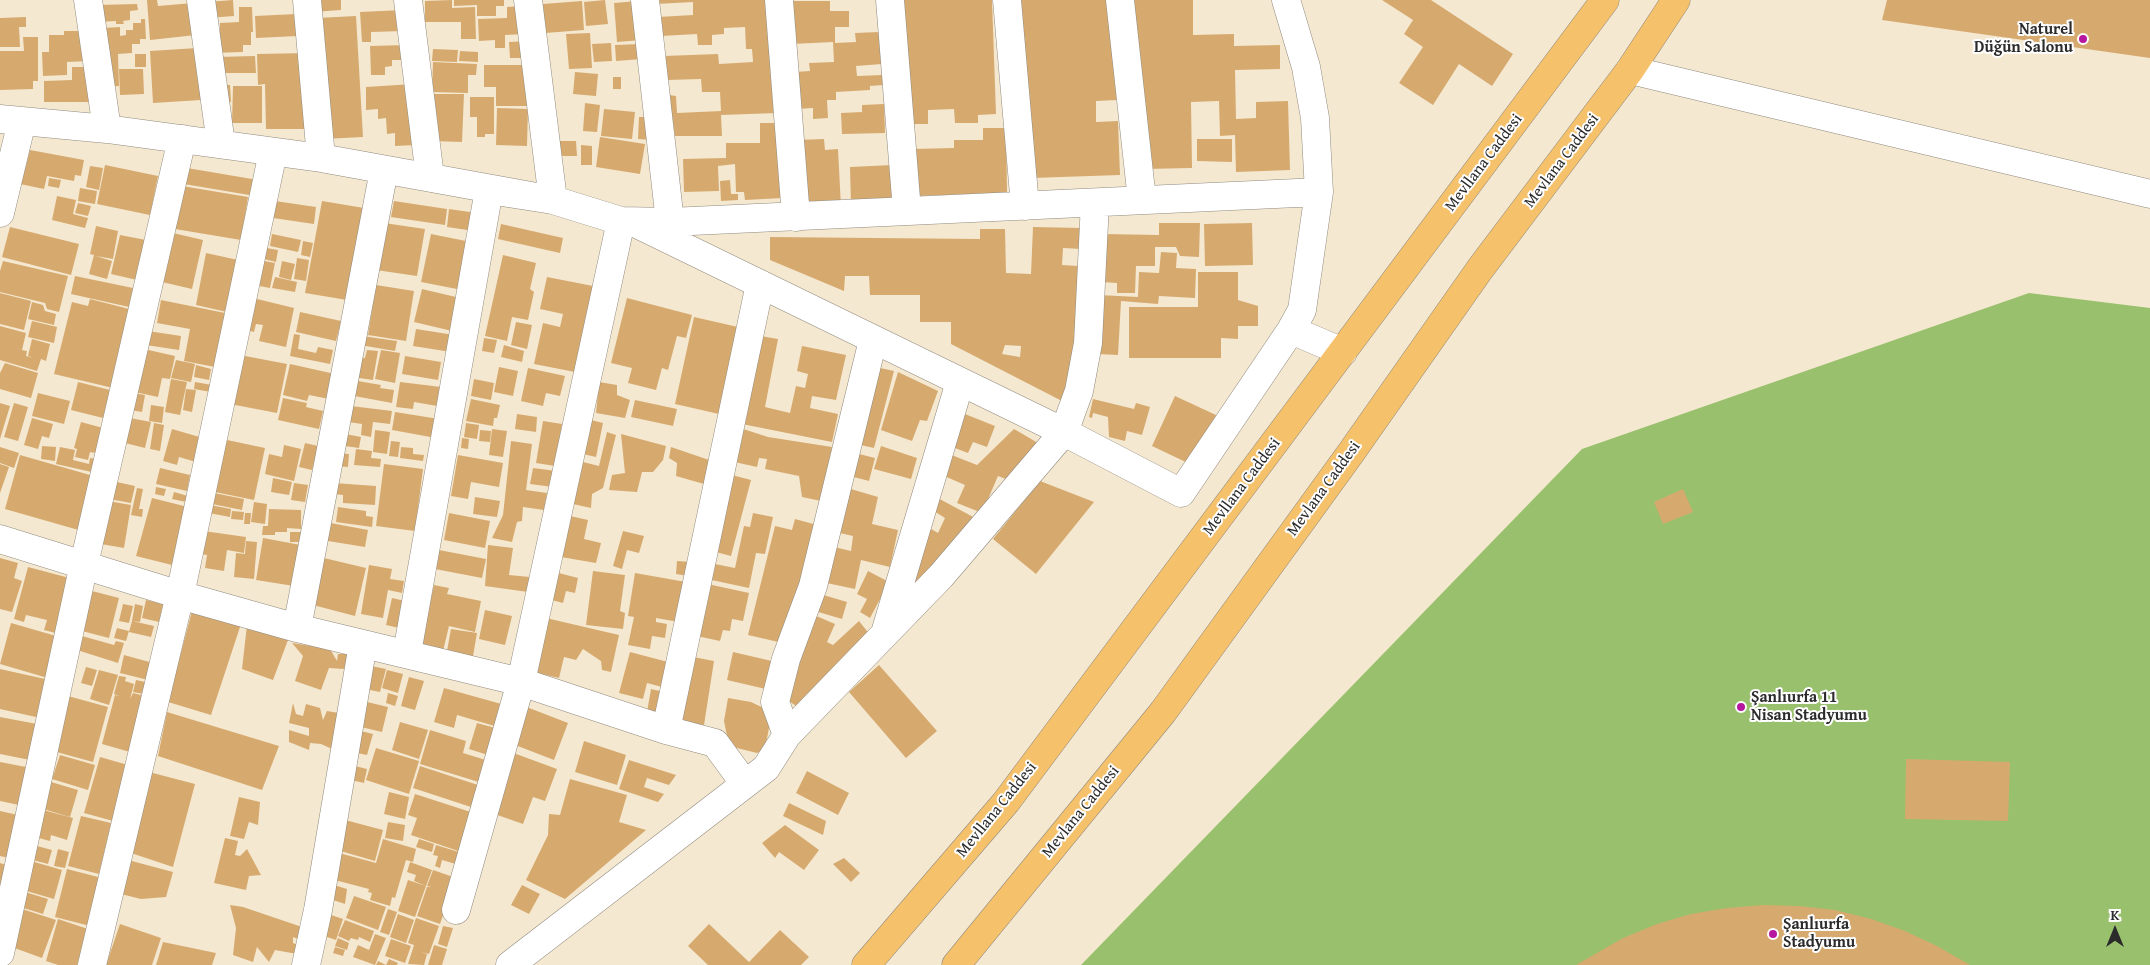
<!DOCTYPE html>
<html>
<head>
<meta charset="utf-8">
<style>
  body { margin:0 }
  #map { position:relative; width:2150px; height:965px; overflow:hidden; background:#f5e8d1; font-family:"Gentium Book Plus",serif }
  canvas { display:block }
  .north { position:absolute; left:2090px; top:905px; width:50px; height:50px; -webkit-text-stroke:4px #fff; paint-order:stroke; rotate:0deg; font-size:14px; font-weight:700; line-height:20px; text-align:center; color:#2b2b2b }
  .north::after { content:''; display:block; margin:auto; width:18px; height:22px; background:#2b2b2b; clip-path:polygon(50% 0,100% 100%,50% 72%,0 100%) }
</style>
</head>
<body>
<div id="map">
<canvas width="2150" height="965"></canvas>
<div class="north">K</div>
</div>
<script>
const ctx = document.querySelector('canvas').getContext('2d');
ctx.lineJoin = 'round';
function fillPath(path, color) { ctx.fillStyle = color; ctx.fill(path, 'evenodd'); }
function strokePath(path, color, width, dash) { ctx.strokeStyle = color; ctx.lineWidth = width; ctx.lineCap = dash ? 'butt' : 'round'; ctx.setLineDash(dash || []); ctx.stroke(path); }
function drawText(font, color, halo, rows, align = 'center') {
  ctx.font = font + ' "Gentium Book Plus",serif'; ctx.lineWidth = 4; ctx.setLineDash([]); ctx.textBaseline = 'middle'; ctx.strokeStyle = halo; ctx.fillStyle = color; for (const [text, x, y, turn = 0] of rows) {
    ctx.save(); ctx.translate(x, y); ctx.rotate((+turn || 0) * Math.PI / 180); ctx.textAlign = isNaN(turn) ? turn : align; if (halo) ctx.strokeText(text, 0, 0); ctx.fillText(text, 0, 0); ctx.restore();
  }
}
fillPath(new Path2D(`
  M2029 293 2150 308V965H1081L1582 449Z`), '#99c06c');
fillPath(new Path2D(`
  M147 0H157L158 6 193 3 196 35 150 40Z
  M233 0 234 16 208 18 207 2Z
  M313 0H341V10L314 12Z
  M452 0V8L475 7 476 39H461V22H425V1Z
  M454 0H504V6H496V16H477V5L454 6Z
  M605 0 608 24 586 26 584 2Z
  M655 0H771L777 113 721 115 722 136H675L669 95 676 96 677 113 721 111 720 92H702L701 79 667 80 664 56 718 54 719 64 753 62 752 49H746L745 27 724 28V34L712 35V45H698L697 34 661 36 658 17 693 15V2L656 4Z
  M900 0H992L996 114 978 115V123H955L954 109 928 110V124H910Z
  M1016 0H1109L1117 100 1096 101V122L1118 121 1120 175 1032 178Z
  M1127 0H1193V35L1234 34V46L1280 45V69L1235 70 1236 119 1256 118V102L1288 101 1290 170 1236 172 1235 135 1220 136 1219 101 1191 102 1192 168 1145 169Z
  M1382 0H1431L1513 54 1492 86 1459 64 1433 105 1399 83 1423 47 1404 34 1413 20Z
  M1887 0H2150V58L1882 20Z
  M582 1 584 30 545 33 543 4Z
  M638 1 642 40 617 42 614 3Z
  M789 1H830V11H849V27H835V43L856 42 855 33 879 32 882 64 856 66 857 76 883 75V85L870 86V90L836 92V100H827L828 118 813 119V108L797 109 794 72 810 71 809 63 834 62 833 42 792 44Z
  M137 4 138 10 130 11V20L123 21 124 24H116V21L99 22 98 5Z
  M522 6 524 34 505 35V48H495V40L479 41 478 19 507 18V7Z
  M239 7H252L253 32H251V45H243V52L212 53 211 30H220V23L239 22Z
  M403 10 404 31 371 32V42H362L360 12Z
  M296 14 298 36 256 38 255 16Z
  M356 16 363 137 324 139 317 18Z
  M26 17V27H19L20 47H0V18Z
  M141 19H145L146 39H140V44H132V53L118 54 119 86 105 87 103 28 120 27V36L126 35V30H133V23H141Z
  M64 31H89V61L67 62V75L43 76 42 52H49V35H64Z
  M590 33 592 68 569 69 566 34Z
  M23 37H38V81H33V89L0 90V51H24Z
  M528 41 529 58H510L509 42Z
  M611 43 612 61 594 62 592 44Z
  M641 44 642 59 616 61 615 45Z
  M407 45V60H392V66L385 67V75H371L370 46Z
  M197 48 201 100 153 103 150 51Z
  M433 49 458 50 457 62 432 61Z
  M460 51 478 52V62L459 61Z
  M308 53 309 129H266L265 84 258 85 257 54Z
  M135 54H146V67H135Z
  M255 56 256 73H216V57Z
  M433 62 477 64 476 75H468V93L432 92Z
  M484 65H532V106H496V87H484Z
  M72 67H93V102H44V81L72 80Z
  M119 69H143L144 94 120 95Z
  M575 72 598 74 596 96 573 94Z
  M613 77H621V89H613Z
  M413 84 416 145 395 146V133L387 134 386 118 378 119V109L366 110V87Z
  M219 85H230L231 102 220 103Z
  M233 86H262V123H232Z
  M431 94H464L462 142 433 141Z
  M470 97H494V134H485V137H477V117H470Z
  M585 103 600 105 597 132 583 131Z
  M884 104 885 133 842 134 841 113 862 112V105Z
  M497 108 528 109 527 146 496 145Z
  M604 109 635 112 632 139 601 136Z
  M639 117H651V140L638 139Z
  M760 123H777L783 198 745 200 744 192H736L735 164 718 166 719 191 684 192 683 159 726 158V143H760Z
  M983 128H1006L1007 193 915 196 912 149 954 148V140H983Z
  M600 137 645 144 640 174 596 167Z
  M824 139 825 150 838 149 841 207 802 209 798 140Z
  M1197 139H1232V162L1197 161Z
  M551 141H576L577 156H551Z
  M581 145 592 146V165H581Z
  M30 150 84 160 81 176 75 175 74 181 47 176 44 189 20 184 23 165 26 166Z
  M105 165 158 176 150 215 97 204Z
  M892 165 895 205 851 206 850 167Z
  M90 166 103 168 99 190 86 187Z
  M187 168 258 180 255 196 184 184Z
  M49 178 61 180 59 188 48 186Z
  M730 180 731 194H738V200L721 201 720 181Z
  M182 186 248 197 241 240 175 229Z
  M80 188 97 191 95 204 78 201Z
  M57 196 76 200 73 214 88 218 85 228 52 220Z
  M275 201 316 207 314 224 273 218Z
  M322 201 364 208 347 300 305 293Z
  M394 201 447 209 445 225 391 217Z
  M78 203 91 206 88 216 75 213Z
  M449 209 477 213 474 231 447 227Z
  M384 223 425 229 417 276 376 270Z
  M1159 223H1200L1199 257 1180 256 1176 247H1155V266H1136L1135 293H1117V283L1102 282 1103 234 1159 235Z
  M1252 223 1253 265 1205 266 1204 224Z
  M501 224 563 238 560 253 498 239Z
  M96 226 118 231 113 259 96 256 112 261 107 279 89 274 94 255 90 254Z
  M10 227 79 244 71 275 2 257Z
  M1033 227 1082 228 1081 249 1063 248 1062 265 1078 266 1076 340 1062 401 951 344V322H920V295H870L869 276H845L844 291 770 260V237L980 239V229H1005L1006 273 1031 274ZM1005 345 1021 346 1020 357 1002 354Z
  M173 233 203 240 192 289 162 282Z
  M272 234 301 240 298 252 270 246Z
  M431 234 471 242 462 290 421 282Z
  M120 235 146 240 137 280 111 274Z
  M303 241 313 243 310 257 301 255Z
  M261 247 278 250 276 262 260 258Z
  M1161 252 1177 253 1176 268 1196 269 1195 298 1159 296 1158 304 1121 301 1118 355 1096 354 1099 295 1138 297 1139 272 1159 273Z
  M206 253 238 260 227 312 196 305Z
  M503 255 536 263 530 289 534 292 528 320 512 317 507 341 485 336Z
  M297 258 309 260 306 281 294 279Z
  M259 260 275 263 270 288 254 285Z
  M3 261 68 276 59 312 47 309 45 303 0 292V271Z
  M282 261 295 264 291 280 279 277Z
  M1198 272H1238V300L1258 306V326H1238V339L1221 338V358H1129V307H1198Z
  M75 276 133 288 129 307 71 294Z
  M275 277 297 282 295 292 272 288Z
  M547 277 593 286 575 372 534 364 543 323 560 327 563 314 540 309Z
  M376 285 414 291 406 341 368 335Z
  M422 289 460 298 452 331 414 322Z
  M0 293 31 301 24 330 0 324Z
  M253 298 294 308 286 347 259 341 263 325 256 324 254 332 246 330Z
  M627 298 692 315 686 338 677 336 668 370 662 368 656 390 628 383 632 368 611 363Z
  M90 299 133 310 113 388 54 374 72 302 88 306Z
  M161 300 225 313 215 367 184 361 190 329 157 323Z
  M32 302 43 305 45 311 56 314 54 325 28 319Z
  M300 312 341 321 336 341 296 332Z
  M694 317 738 327 719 414 675 404Z
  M32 321 57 327 54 343 28 337Z
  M516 322 532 325 527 349 511 345Z
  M0 326 26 333 22 350 27 351 26 356 34 358 28 356 32 339 50 344 46 361 41 359 37 371 0 360Z
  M416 329 454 335 451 352 413 346Z
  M148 331 181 336 179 350 146 345Z
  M294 334 300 335 298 349 316 353 318 347 333 350 330 364 290 356Z
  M755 335 778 339 765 407 790 413 796 386 805 388 808 374 797 371 802 346 846 355 836 400 812 396 810 408 838 414 832 442 737 423Z
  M362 336 397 341 395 351 360 345Z
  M484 338 497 340 494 353 482 351Z
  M504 345 524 351 522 362 501 357Z
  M144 349 175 356 170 379 162 378 158 397 135 392Z
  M367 350 378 351 373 380 352 377 356 357 365 358Z
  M381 350 400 353 395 383 375 379Z
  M240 355 287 364 277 413 230 404Z
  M405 356 441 362 438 380 402 374Z
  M176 360 195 364 191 382 171 378Z
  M5 363 38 373 31 398 0 389V373Z
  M290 364 335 374 329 399 309 395 307 401 283 395Z
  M196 365 211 369 209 380 194 377Z
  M871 366 894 371 874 448 852 443Z
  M499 367 518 371 513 396 494 392Z
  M528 368 565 376 560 396 546 393 543 406 521 401Z
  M898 372 938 391 927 421 920 420 912 441 881 430Z
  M171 379 187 382 180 415 165 412Z
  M474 379 494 383 491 400 471 396Z
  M352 380 381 385 380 388 394 390 392 403 349 395Z
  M78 382 110 390 103 418 71 410Z
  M195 382 212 385 211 392 194 389Z
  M400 382 441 387 437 406 414 402 413 409 396 407Z
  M599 382 617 385V395L630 400 625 418 596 413Z
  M186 389 196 390 192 412 183 410Z
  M38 393 70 401 64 424 32 416Z
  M133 393 145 395 142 412 130 410Z
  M1175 396 1216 415 1192 465 1152 446Z
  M283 398 307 403 306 407 323 411 319 429 278 420Z
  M471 399 500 405 497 418H494L493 426 466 421Z
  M1093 399 1134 409 1136 403 1150 407 1142 435 1127 431 1125 441 1109 437 1108 417 1093 413 1092 418 1089 417Z
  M635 400 677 409 673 426 631 417Z
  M0 403 10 406 0 439Z
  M14 403 28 407 18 441 4 437Z
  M151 405 164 407 162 423 149 421Z
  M351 406 392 411 390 424 373 422 371 437 361 435 362 424 348 422Z
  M395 412 439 419 436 438 392 430Z
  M960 412 995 426 987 447 973 442 968 453 947 445Z
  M517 414 537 417 536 432 515 429Z
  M32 418 53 424 49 438 42 436 38 449 24 445Z
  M130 418 151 422 145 448 125 443Z
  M591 420 603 423 596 457 583 454Z
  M543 421 562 424 555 466 536 463Z
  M81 422 103 428 96 453 90 452 88 460 75 457 77 449 74 448Z
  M154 423 164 425 160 451 150 449Z
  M466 423 479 425 477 439 464 437Z
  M737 427 768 437 832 447 821 501 802 497 799 476 765 469 767 459 759 458 757 467 730 461Z
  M172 429 203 438 196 462 179 457 177 465 163 461Z
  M492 429 507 431 503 457 489 455Z
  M1014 429 1038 443 1011 481 998 476 982 513 957 503 965 485 935 472 944 452 977 465Z
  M375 430 390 432 387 454 373 452Z
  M480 430 491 431 490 442 479 441Z
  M607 432 616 435 603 488 592 494 591 508 573 504 583 462 599 466Z
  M340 433 361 437 359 448 338 445Z
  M621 434 666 446 663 460 653 472H642L637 492 609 490 612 475 625 473Z
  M462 438 469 439 468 449 461 448Z
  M227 440 265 448 254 500 215 492Z
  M391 441 400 442 398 457 389 456Z
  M511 441 532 444 526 490 547 493 544 510 523 507 522 521 517 522 512 542 492 538 503 515Z
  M305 443 318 446 312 470 299 467Z
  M284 445 301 449 294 481 265 474 269 454 282 457Z
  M42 446 56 447 55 461 41 459Z
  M881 446 917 458 911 479 874 469Z
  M0 447 19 453 14 468 0 463Z
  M60 447 75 450 73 460 89 464 90 458 99 460 96 473 56 464Z
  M401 447 413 448V454L424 455 423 461 400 458Z
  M671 447 712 461 704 484 676 476 677 463 669 458Z
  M356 449 372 451 371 458 381 459 380 467 354 465Z
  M851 452 875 458 869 481 846 475Z
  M338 453 349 454 348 467 337 466Z
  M20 455 97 477 82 531 5 509Z
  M458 455 503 463 499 487 471 482 468 499 451 496Z
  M0 464 9 467 0 493Z
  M384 464 423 469 415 531 376 526Z
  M160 468 190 475 187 491 156 484Z
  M533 468 556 471 553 487 530 484Z
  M732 475 751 480 731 556 712 551Z
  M273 478 292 482 289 495 271 492Z
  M112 481 135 486 131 503 109 499Z
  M1040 481 1094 502 1036 574 993 539Z
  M294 483 308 485 305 502 291 500Z
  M334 483 376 486 375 505 343 503V495L333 494Z
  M156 487 166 489 164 496 155 494Z
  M844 487 878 497 872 524 898 530 890 567 861 560 855 589 822 582 830 546 851 551 853 536 831 531Z
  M137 488 143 489 139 509H143L142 517 131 515Z
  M1683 489 1693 512 1663 524 1654 502Z
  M174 492 188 496 186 502 172 499Z
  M214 493 244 499 242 510 212 504Z
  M934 496 977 519 895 619 926 526 938 533 945 518 929 508Z
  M475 497 500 501 497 517 473 514Z
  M152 498 188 507 172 565 136 556Z
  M108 501 131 505 124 548 101 544Z
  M254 502 267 504 265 524 251 522Z
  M210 505 231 509 230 517 209 513Z
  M338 507 366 511V516L373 517 372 527 336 522Z
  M269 509 301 510V529L287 528V532H275V535H262L263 526H268Z
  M232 511 244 512 243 520 231 519Z
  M245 513H251L250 524H244Z
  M449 513 490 521 485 548 444 540Z
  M753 513 773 517 765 554 756 553 749 588 707 579 710 563 735 568 744 526 750 527Z
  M570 516 588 520 584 539 601 543 596 563 561 557Z
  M795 519 817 525 787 644 748 635 775 526 792 530Z
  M325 522 368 530 365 547 322 540Z
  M204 531 246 537 244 553 227 550 224 571 205 568 207 555 201 554Z
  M623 531 644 536 639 553 627 550 622 569 613 566Z
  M290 532H303V542H290Z
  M263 538 301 545 294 586 256 580Z
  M246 541 257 542 254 579 234 577 236 553 245 554Z
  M488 545 513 548 509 575 530 577 528 592 485 586Z
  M439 550 486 559 482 578 435 569Z
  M0 558 18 563 14 578 22 581 12 612 0 609Z
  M324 558 366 568 355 616 313 605Z
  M677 561 690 562 688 576 676 574Z
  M369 565 392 569 390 579 404 581 402 593 388 590 383 618 361 614Z
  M28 567 77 580 63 635 44 630 47 620 26 615 24 622 14 619Z
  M593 571 625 575 620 611 625 613 623 629 586 625Z
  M868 571 889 582 870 618 860 612 867 599 857 594Z
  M555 572 578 578 575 593 566 591 563 603 548 599Z
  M635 573 686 582 679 622 656 618V622L667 624 665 638 652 636 650 649 628 645 634 617 628 616Z
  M703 583 749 593 743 621 732 619 730 631 723 630 720 641 692 635Z
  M434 585 449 588 447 594 481 601 475 632 449 626 443 651 420 646Z
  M92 591 119 598 109 638 82 631Z
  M820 594 847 602 842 619 815 611Z
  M392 598 405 601 399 628 386 625Z
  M146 600 163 604 159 622 142 618Z
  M123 604 133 606 129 623 119 621Z
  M135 604 143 606 140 622 132 621Z
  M485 610 512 616 505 645 479 639Z
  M192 611 241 624 211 715 168 702Z
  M814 615 835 624 827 642 833 645 859 621 874 640 802 710 783 697Z
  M546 618 619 635 611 672 602 670 601 661 583 649 576 660 564 657 559 678 533 672Z
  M132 621 154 626 151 637 129 632Z
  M11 623 63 638 51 679 0 664Z
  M247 625 288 640 273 680 242 669Z
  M117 628 129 631 126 641 114 638Z
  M451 629 477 633 473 656 447 651Z
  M82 636 114 645 116 641 124 643 118 663 77 650Z
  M292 643 330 649 337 661 338 654H348L344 669 329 668 321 690 295 681 303 656Z
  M630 652 668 662 662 687 647 683 643 699 619 693Z
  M733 652 776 662 770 690 727 680Z
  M124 655 153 663 148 680 120 673Z
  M688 656 714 661 704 725 678 721Z
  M879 665 937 731 906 758 849 692Z
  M371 666 386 669 380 692 365 689Z
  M86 667 97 670 92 686 81 683Z
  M0 669 54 681 45 719 0 709Z
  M99 670 118 675 109 705 90 699Z
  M387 670 403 674 398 693 382 688Z
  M119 676 126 677 125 681 134 684 130 699 133 693 145 696 130 752 102 744 115 695 120 696 114 694Z
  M409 677 424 681 415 710 401 706Z
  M136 680 150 683 148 695 133 692Z
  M444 688 505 705 498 727 457 715 454 728 434 722Z
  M651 689 664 692 660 714 647 712Z
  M388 693 398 696 395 706 386 703Z
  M68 696 108 707 93 762 53 751Z
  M728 698 751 702 772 712 765 749 757 753 729 746 724 721Z
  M363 701 388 707 382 732 357 726Z
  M293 703 296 714 303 716 306 704 320 708 323 720 327 711 345 714 332 749 321 744 310 743 309 750 289 742V730L309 736V728L289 723Z
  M524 706 568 723 554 760 510 743Z
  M167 712 279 746 262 790 158 756Z
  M0 717 37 724 30 760 0 754Z
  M400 722 428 730 419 759 392 750Z
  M477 723 499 729 491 756 469 749Z
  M357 730 373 734 367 755 352 752Z
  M430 730 466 741 463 753 489 761 482 783 420 764Z
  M584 741 626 755 617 785 575 772Z
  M376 748 419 761 409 794 366 780Z
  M508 751 557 769 545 801 533 797 523 824 486 811Z
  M60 755 95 765 88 790 52 779Z
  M100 757 128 765 113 821 84 813Z
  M1906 759 2010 762 2008 821 1905 819Z
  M629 760 676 775 669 785 647 778 644 787 664 794 658 802 619 789Z
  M0 762 26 767 19 805 0 801Z
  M351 765 367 769 364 783 347 779Z
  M420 766 481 786 474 808 413 788Z
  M807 771 849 793 838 815 796 793Z
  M149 772 195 784 173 867 131 853Z
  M570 779 627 795 619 822 646 830 565 899 526 880 548 835 549 814 560 815Z
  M51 782 78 790 70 817 43 809Z
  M389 792 409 797 405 819 384 814Z
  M415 794 480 815 467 854 411 835 417 818 408 815Z
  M239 797 260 802 258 825 249 822 244 839 230 836Z
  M789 803 826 821 823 835 783 816Z
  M43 810 73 818 67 840 51 835 50 841 35 837Z
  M0 811 18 815 9 858 0 856Z
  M81 816 111 823 99 874 68 866Z
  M345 820 383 830 375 861 337 850Z
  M388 822 405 825 403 841 385 838Z
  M785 825 819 850 804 870 779 852 775 858 762 843Z
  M225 838 238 841 235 855 240 856 247 849 261 875 249 876 246 890 214 883Z
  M383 839 416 849 413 862 406 860 395 898 392 897 390 906 370 900 372 893 368 892 369 889 331 879 339 853 376 863Z
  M419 839 434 844 432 852 416 847Z
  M436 845 462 853 459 865 442 860 440 868 435 866 438 856 433 855Z
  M37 846 52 850 48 864 33 860Z
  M58 849 69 852 65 868 54 866Z
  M844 858 860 873 851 882 833 864Z
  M128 860 173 872 166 897 141 899 117 893Z
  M31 861 62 870 54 899 23 890Z
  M410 862 432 870 426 886 414 881 416 875 407 872Z
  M0 863 9 866 0 896Z
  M67 869 102 878 90 926 55 917Z
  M433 870 456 878 440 924 417 916 427 887H431L427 886Z
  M408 880 426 886 415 917 398 911Z
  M334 885 347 889 345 904 330 899Z
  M522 885 540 894 529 914 511 905Z
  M25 892 48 899 43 914 20 907Z
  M354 896 386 907 378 930 346 918Z
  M230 905 243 907 305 928 302 941 293 937V943L298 945 297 954 275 950 269 962 257 947 253 962 233 955 236 928Z
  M1763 905 1799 906 1835 910 1871 919 1905 931 1937 946 1970 965H1576L1623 938 1657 924 1691 914 1727 908Z
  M22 909 56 920 42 958 9 946Z
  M388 909 397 912 389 935 380 932Z
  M398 914 414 920 406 943 390 937Z
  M331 915 343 919 336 940 324 936Z
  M416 918 439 926 429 954 421 952 427 954 424 965 408 964 414 945 408 943Z
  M58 919 88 929 77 965H58L46 961Z
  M345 920 374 931 370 942 359 937 358 940 351 938 349 941 338 936Z
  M120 924 161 938 152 965H106Z
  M709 924 749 962 780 930 809 957 801 965H708L688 946Z
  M443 926 453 928 447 947 438 944Z
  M375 934 386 938 375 965 353 957 358 945 369 950Z
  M338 938 349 943 347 950 335 946Z
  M391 939 411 946 405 963 385 956Z
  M163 942 216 953 212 965H156Z
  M434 945 447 949 442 965H428Z
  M335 947 345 950 343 956 333 953Z
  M389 959 398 963 397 965H376L378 961 386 965Z`), '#d6aa6e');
const minor = new Path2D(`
  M88 0 107 129
  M201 0 221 144
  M307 0 321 158
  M408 0 430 177
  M645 0 670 222
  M779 0 796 217
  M890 0 907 211
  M1007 0 1025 206
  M1120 0 1142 200
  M1286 0 1306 67 1315 118 1319 192 1302 310 1291 330 1343 352
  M1630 70 2150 194
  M0 119 107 129 321 158 553 200 528 0
  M0 213 22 121
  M639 225 1064 432 1079 391 1088 343 1095 203
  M0 539 180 595 297 628 521 682 666 730 715 743 745 784
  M297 628 384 170
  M886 630 960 382
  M407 653 489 190 553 200 621 221 670 222 1319 192
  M666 730 760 284
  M787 735 775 702 786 659 813 586 873 340
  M456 910 521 682 621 221
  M0 953 84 564 182 139
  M92 965 180 595 273 152
  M306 965 318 910 363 644
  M510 965 766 768 787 735 941 576 1064 432 1181 493 1291 330`);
const major = new Path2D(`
  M866 965 1006 802 1605 0
  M956 965 1163 712 1350 454 1480 269 1630 70 1676 0`);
strokePath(minor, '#908a7e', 29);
strokePath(major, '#908a7e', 29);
strokePath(minor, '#fff', 28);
strokePath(major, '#f5c16b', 28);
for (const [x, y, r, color] of [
  [2083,39,5,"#b5179e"],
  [1741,707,5,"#b5179e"],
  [1773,934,5,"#b5179e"]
]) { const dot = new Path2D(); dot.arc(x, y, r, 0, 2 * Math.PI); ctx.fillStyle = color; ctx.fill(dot); strokePath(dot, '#fff', 2); }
drawText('bold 16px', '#2b2b2b', '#fff', [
  ["Naturel",2073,30,"right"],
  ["Düğün Salonu",2073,48,"right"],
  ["Şanlıurfa 11",1751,698],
  ["Nisan Stadyumu",1751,716],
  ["Şanlıurfa",1783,925],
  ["Stadyumu",1783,943]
], 'left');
drawText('16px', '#2b2b2b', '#fff', [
  ["Mevlana Caddesi",1562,161,-53],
  ["Mevllana Caddesi",1484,163,-53],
  ["Mevllana Caddesi",1242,487,-53],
  ["Mevlana Caddesi",1324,489,-54],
  ["Mevllana Caddesi",997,810,-51],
  ["Mevlana Caddesi",1081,812,-51]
]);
</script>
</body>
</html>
